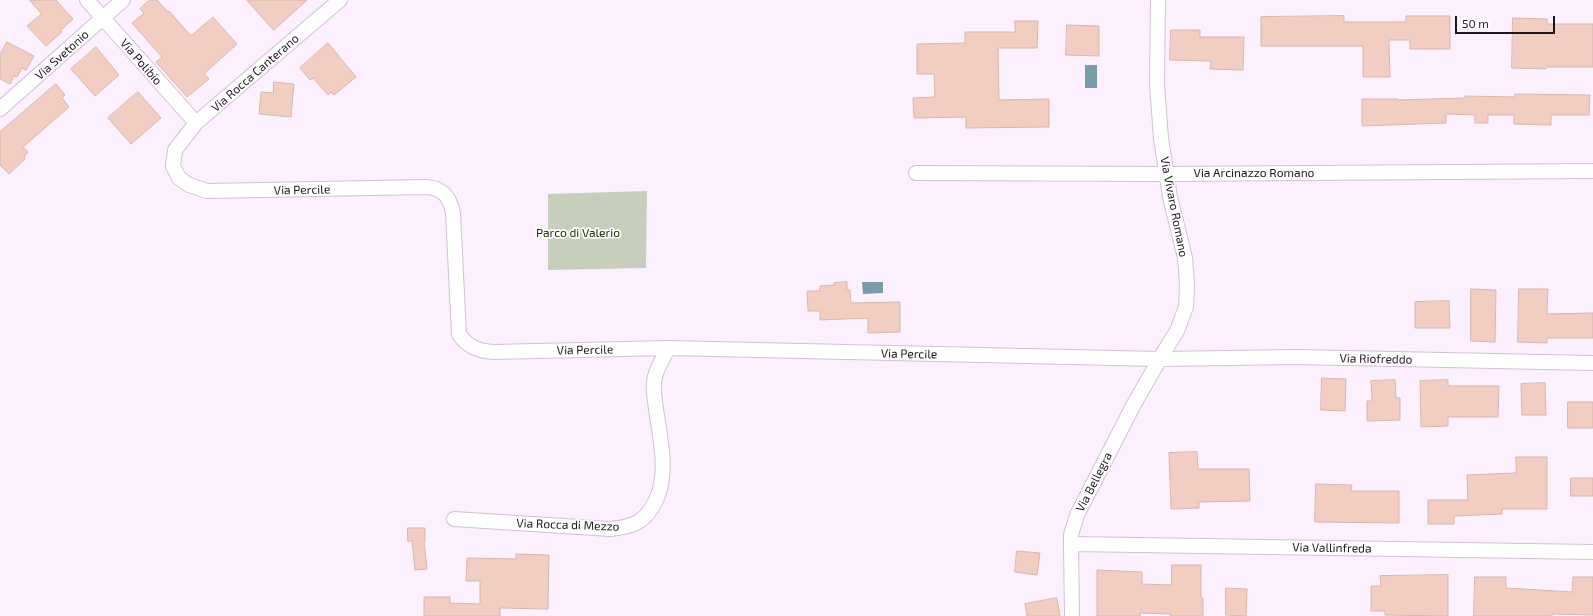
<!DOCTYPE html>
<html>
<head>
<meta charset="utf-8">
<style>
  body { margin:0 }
  #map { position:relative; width:1593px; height:616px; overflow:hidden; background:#fdf0fe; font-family:"Exo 2",sans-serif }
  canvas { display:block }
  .scale { position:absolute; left:1455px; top:16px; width:100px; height:18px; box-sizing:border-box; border:2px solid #1e161e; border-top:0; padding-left:5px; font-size:12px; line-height:14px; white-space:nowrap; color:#1e161e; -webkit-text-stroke:3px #fff; paint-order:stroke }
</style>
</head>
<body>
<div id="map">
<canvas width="1593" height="616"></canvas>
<div class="scale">50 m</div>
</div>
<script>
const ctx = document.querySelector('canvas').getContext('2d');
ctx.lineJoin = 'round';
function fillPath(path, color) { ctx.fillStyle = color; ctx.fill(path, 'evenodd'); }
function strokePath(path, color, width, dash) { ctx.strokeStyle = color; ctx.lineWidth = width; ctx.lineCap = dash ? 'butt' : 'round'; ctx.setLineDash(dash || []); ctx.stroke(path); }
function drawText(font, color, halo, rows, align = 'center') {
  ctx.font = font + ' "Exo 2",sans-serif'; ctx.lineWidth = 3.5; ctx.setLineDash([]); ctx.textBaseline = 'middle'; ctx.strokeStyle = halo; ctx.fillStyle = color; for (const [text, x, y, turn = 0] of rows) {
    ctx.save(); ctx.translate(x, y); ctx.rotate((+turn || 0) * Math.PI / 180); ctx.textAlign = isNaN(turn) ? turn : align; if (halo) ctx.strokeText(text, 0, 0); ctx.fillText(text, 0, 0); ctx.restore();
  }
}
fillPath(new Path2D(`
  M647 191 646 268 548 270V194Z`), '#c7cebb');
fillPath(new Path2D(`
  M1085 65H1097V88H1085Z
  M862 282H883V293L863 294Z`), '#789ca9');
const building = new Path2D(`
  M30 0H56L73 19 60 31 62 32 46 46 27 26 41 14Z
  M150 0H157L168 12 169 11 191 36 213 17 237 44 204 74 209 79 187 97 156 62 162 57 132 23 144 13 140 9Z
  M247 0H307L274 30Z
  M1344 16V22H1406V16H1450V49H1410V40H1389L1390 77H1363V46H1261V17Z
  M1513 18 1547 19V24H1593V67H1546V69L1512 68Z
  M1015 21H1038L1037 48H998L999 100 1049 99V127L966 128V117L914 118 913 98 935 97 934 74H917V44L965 43V32H1015Z
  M1067 25 1099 26V56L1066 55Z
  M1171 30H1200V37H1244L1243 70 1210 69 1211 61 1170 60Z
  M7 42 34 56 26 70 22 68 17 77 14 76 10 84 0 79V55Z
  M328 43 356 77 334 95 331 92 328 95 313 78 310 80 300 68Z
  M96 47 119 75 95 96 71 69Z
  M274 82 294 84 291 117 259 114 261 92 273 93Z
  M56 84 65 95 62 98 69 107 23 147 28 152 24 157 25 159 9 174 0 165V132Z
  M138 92 161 118 131 144 108 118Z
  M1515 94 1590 95 1589 115H1551V125L1514 124V115H1488V123H1475V115L1446 114V123L1362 126V99H1398V100L1465 98V96L1515 97Z
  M847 282V290H850L851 303 900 302V332L868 333V318L820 320V311H808L807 291H820V286L834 285V283Z
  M1471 289 1496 290 1495 342 1471 341Z
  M1519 289H1548L1547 314 1593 313V338H1547V343L1518 342Z
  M1449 301 1450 328H1415V302Z
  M1322 378 1346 379 1345 411 1321 410Z
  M1395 380 1396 398H1400V420L1367 421V401H1372L1371 381Z
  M1448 380V386H1499L1498 417H1448V426L1421 427 1420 381Z
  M1545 383 1546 415H1522L1521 384Z
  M1568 402H1593V428H1568Z
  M1197 452 1198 469H1249L1250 501 1199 502V508L1171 509 1169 453Z
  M1516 457H1547V509H1502V514L1454 516V524H1428V500H1468L1467 475 1516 473Z
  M1571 478H1593V496H1571Z
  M1316 484 1352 485 1351 491H1399V523L1315 522Z
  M408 528H425V541H424L427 569 415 570 412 541H408Z
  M1017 551 1040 553 1037 575 1015 572Z
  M516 554 549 555 548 609 500 608V616H424V597H450V603L480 604V581H466L467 558 516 559Z
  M1172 565H1201V598H1203V616H1170V614L1140 613V616H1097V570L1142 572V584L1171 585Z
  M1448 575V616L1385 615V611H1371V586H1381L1380 576Z
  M1475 577H1506V588L1572 592 1573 577H1593V615L1552 614V616H1474Z
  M1226 588 1247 589 1246 616 1226 615Z
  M1057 598 1060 616H1027L1025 604Z`);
fillPath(building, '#f2cec2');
strokePath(building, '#d6b7ac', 1);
const street = new Path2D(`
  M87 0 196 123
  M340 0 196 123 175 150 173 166 179 178 189 185 207 191 426 187C443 188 450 197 453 213L459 334C467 347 479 351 493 352L668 348 1159 359 1296 357 1593 363
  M0 109 123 0
  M916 173 1165 174 1593 171
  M454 519 610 529C633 527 646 522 656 500 669 472 660 439 656 409 655 400 653 391 654 382 655 369 663 360 668 348
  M1071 544 1593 552
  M1072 616 1071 544V535L1077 515 1134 404 1165 350 1177 331 1186 307 1187 285 1185 258 1170 197 1161 138 1157 84 1158 0`);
strokePath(street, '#d4bfd6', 16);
strokePath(street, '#fff', 14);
drawText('12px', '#1e161e', '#fff', [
  ["Via Svetonio",62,55,-42],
  ["Via Polibio",141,62,49],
  ["Via Rocca Canterano",255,73,-41],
  ["Via Arcinazzo Romano",1254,173],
  ["Via Percile",302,190,-1],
  ["Via Vivaro Romano",1174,207,79],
  ["Via Percile",585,350,-1],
  ["Via Percile",909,354,1],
  ["Via Riofreddo",1376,359,1],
  ["Via Bellegra",1094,482,-63],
  ["Via Rocca di Mezzo",568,525,2],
  ["Via Vallinfreda",1332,548,1]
]);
drawText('12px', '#232f00', '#fff', [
  ["Parco di Valerio",578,233]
]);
</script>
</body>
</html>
